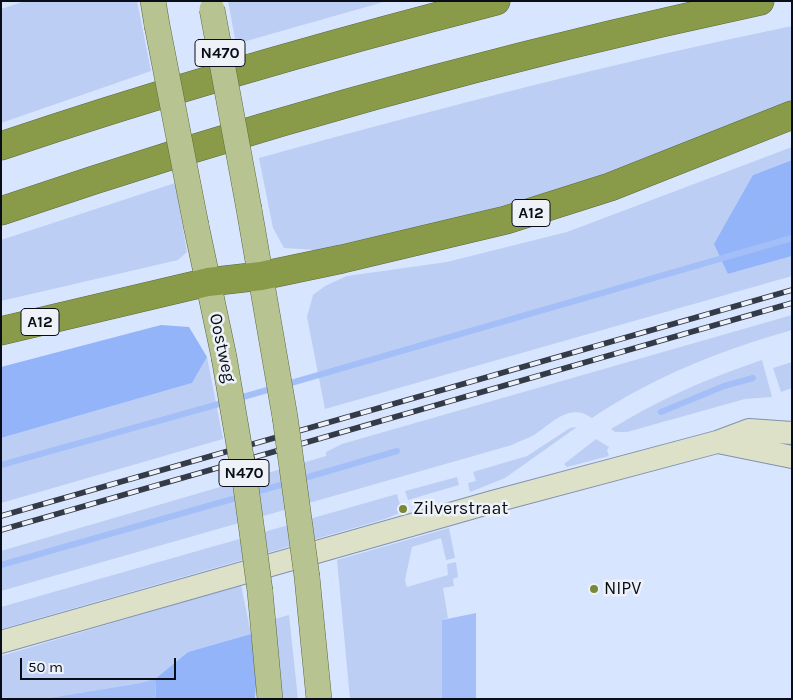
<!DOCTYPE html>
<html>
<head>
<meta charset="utf-8">
<style>
  body { margin:0 }
  #map { position:relative; width:793px; height:700px; overflow:hidden; background:#d8e5ff; font-family:Karla,sans-serif }
  canvas { display:block }
  .frame { position:absolute; inset:0; border:2px solid #080d18; pointer-events:none }
  .scale { position:absolute; left:20px; top:658px; width:156px; height:22px; box-sizing:border-box; border:2px solid #080d18; border-top:0; padding-left:6px; font-size:15px; line-height:18px; white-space:nowrap; color:#080d18; -webkit-text-stroke:4px #eef2f8; paint-order:stroke }
</style>
</head>
<body>
<div id="map">
<canvas width="793" height="700"></canvas>
<div class="frame"></div>
<div class="scale">50 m</div>
</div>
<script>
const ctx = document.querySelector('canvas').getContext('2d');
ctx.lineJoin = 'round';
function fillPath(path, color) { ctx.fillStyle = color; ctx.fill(path, 'evenodd'); }
function strokePath(path, color, width, dash) { ctx.strokeStyle = color; ctx.lineWidth = width; ctx.lineCap = dash ? 'butt' : 'round'; ctx.setLineDash(dash || []); ctx.stroke(path); }
function drawText(font, color, halo, rows, align = 'center') {
  ctx.font = font + ' Karla,sans-serif'; ctx.lineWidth = 5; ctx.setLineDash([]); ctx.textBaseline = 'middle'; ctx.strokeStyle = halo; ctx.fillStyle = color; for (const [text, x, y, turn = 0] of rows) {
    ctx.save(); ctx.translate(x, y); ctx.rotate((+turn || 0) * Math.PI / 180); ctx.textAlign = isNaN(turn) ? turn : align; if (halo) ctx.strokeText(text, 0, 0); ctx.fillText(text, 0, 0); ctx.restore();
  }
}
fillPath(new Path2D(`
  M25 1H137L151 71 1 123V9Z
  M228 1H387L236 44Z
  M792 26V101L586 181 478 213 316 250 284 248 273 228 259 158C436 109 612 63 792 26Z
  M792 147V160L753 175 728 274 792 256V276L325 409 307 317 313 295 325 286 347 276 447 262 567 232Z
  M175 183 187 252 178 260 1 301V240Z
  M792 315V330C719 351 655 376 592 418 570 402 552 423 534 435 527 439 519 441 512 445L1 591V551L326 456V452L342 444Z
  M207 357 223 439 1 503V438L192 383Z
  M762 360 772 397 745 399 627 432H615L611 429C660 399 708 378 762 360Z
  M792 362V388L781 392 773 368Z
  M577 427 505 478 470 492 468 483 476 481 473 472 527 456 570 428Z
  M596 439 609 447 607 450 609 456 567 467 564 464Z
  M457 477 459 485 408 500 405 491Z
  M397 494 402 512 385 519 1 629V607Z
  M449 528 455 558 446 560 441 538 412 547 405 580 407 587 448 575 447 564 456 562 458 577 453 579 454 586 443 588 448 618 442 620V699H350L337 560Z
  M241 585 251 634 188 652 155 679 140 683 43 699H1V656Z
  M289 615 298 699H282L275 619Z`), '#bccef3');
fillPath(new Path2D(`
  M792 160V256L728 274 714 244 753 175Z
  M161 325 189 327 207 357 192 383 1 438V367Z
  M251 634 257 674 255 699H156L155 679 188 652Z`), '#93b4f9');
fillPath(new Path2D(`
  M476 613V699H442V620Z
  M155 679 156 699H43L140 683Z`), '#a4bff7');
strokePath(new Path2D(`
  M284 385 792 238
  M236 399 274 388
  M661 412 724 386 753 378
  M1 465 226 402
  M298 480 397 451
  M252 493 288 483
  M1 565 243 496`), '#a4bff7', 6);
const secondary = new Path2D(`
  M718 442 792 457
  M1 642 492 502 717 442 749 430 792 433`);
const primary = new Path2D(`
  M153 1 157 25
  M249 209 285 417
  M196 225 224 357
  M307 577 319 699
  M260 591 270 699`);
const highway = new Path2D(`
  M1 146C164 91 329 44 496 1
  M1 211C250 126 503 56 760 1
  M1 331 208 282 261 276 342 259 506 220 610 187 792 115`);
strokePath(secondary, '#8291ae', 24);
strokePath(primary, '#5c6938', 26);
strokePath(highway, '#5c6938', 29);
strokePath(secondary, '#dce1c8', 22);
strokePath(primary, '#b8c392', 25);
strokePath(highway, '#899b49', 28);
const rail = new Path2D(`
  M1 516 792 290
  M1 530 792 303`);
strokePath(rail, '#333a48', 5.5);
strokePath(rail, '#eef2f8', 4, [11]);
const primaryBridge = new Path2D(`
  M212 9 249 209
  M157 25 196 225
  M224 357 245 480 260 591
  M285 417 307 577`);
strokePath(primaryBridge, '#5c6938', 26, []);
strokePath(primaryBridge, '#b8c392', 25);
for (const [x, y, r, color] of [
  [403,509,5,"#788939"],
  [594,589,5,"#788939"]
]) { const dot = new Path2D(); dot.arc(x, y, r, 0, 2 * Math.PI); ctx.fillStyle = color; ctx.fill(dot); strokePath(dot, '#eef2f8', 2); }
for (const [x, y, w] of [
  [220,53,50],
  [531,213,38],
  [40,322,38],
  [244,473,50]
]) { const box = new Path2D(); box.roundRect(x - w / 2, y - 13.5, w, 27, 4); ctx.fillStyle = '#eef2f8'; ctx.fill(box); strokePath(box, '#080d18', 1); }
drawText('bold 16px', '#080d18', null, [
  ["N470",220,53],
  ["A12",531,213],
  ["A12",40,322],
  ["N470",244,473]
]);
drawText('18px', '#080d18', '#eef2f8', [
  ["Oostweg",222,348,78]
]);
drawText('18px', '#080d18', '#eef2f8', [
  ["Zilverstraat",413,509],
  ["NIPV",604,589]
], 'left');
</script>
</body>
</html>
